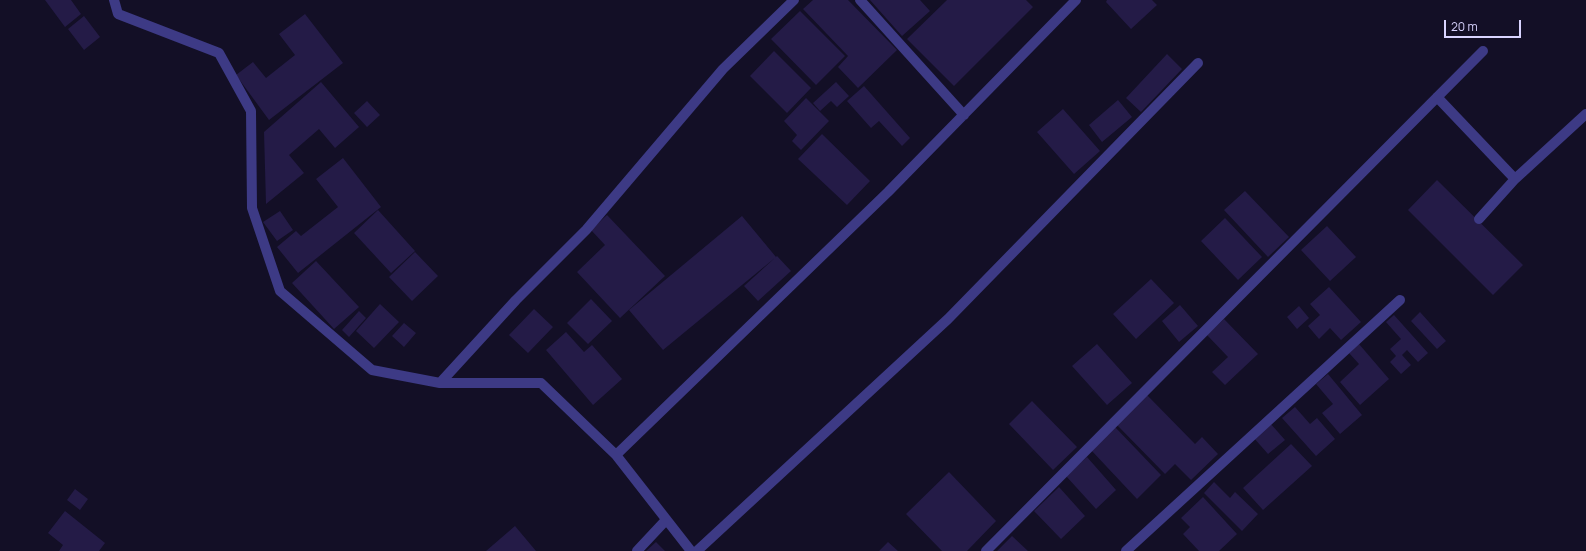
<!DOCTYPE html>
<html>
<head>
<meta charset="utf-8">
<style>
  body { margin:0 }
  #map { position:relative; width:1586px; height:551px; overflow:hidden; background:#130f26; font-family:Manrope,sans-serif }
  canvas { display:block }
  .scale { position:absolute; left:1444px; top:20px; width:77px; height:18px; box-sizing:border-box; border:2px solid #d9d4ff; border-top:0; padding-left:5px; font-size:12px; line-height:14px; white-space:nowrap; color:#d9d4ff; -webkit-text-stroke:3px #130f26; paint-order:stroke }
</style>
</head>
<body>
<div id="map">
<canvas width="1586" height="551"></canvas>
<div class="scale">20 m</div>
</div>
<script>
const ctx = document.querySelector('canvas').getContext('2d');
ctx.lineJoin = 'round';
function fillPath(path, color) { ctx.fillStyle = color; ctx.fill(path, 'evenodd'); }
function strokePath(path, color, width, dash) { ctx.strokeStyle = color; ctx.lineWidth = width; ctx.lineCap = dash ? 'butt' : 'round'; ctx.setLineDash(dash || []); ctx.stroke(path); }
fillPath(new Path2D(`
  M45 0H71L81 14 65 27Z
  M813 0H848L897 50 858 88 838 67 848 56 803 9Z
  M870 0H920L930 11 902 36Z
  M947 0H1026L1033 7 954 86 907 39Z
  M1107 0H1152L1157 5 1131 29 1106 2Z
  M800 11 845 56 816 85 771 39Z
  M305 14 343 63 269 120 236 75 253 62 266 78 295 55 279 34Z
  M84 16 100 37 84 50 68 29Z
  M774 51 811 88 787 113 750 76Z
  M1167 54 1182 69 1141 112 1126 98Z
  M321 82 359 127 335 148 319 129 289 155 304 173 266 204 264 132Z
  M836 82 849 96 837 107 831 101 820 111 813 103Z
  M864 86 910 138 902 146 879 121 871 128 847 101Z
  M806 98 829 121 801 150 792 141 797 135 784 121Z
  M1118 100 1132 117 1102 142 1089 125Z
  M367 101 380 115 367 127 354 113Z
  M1063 109 1100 151 1074 174 1037 132Z
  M822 134 870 181 847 205 798 159Z
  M343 158 381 207 298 273 277 247 296 231 301 236 338 207 316 179Z
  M1437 180 1523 265 1493 295 1408 210Z
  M1245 191 1289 237 1268 257 1224 210Z
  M378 210 415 251 391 273 354 233Z
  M280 211 293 230 277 241 263 222Z
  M607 215 665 276 620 318 577 272 605 245 591 230Z
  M742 216 776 257 663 350 629 310Z
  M1225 218 1262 257 1238 280 1201 241Z
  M1327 226 1356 257 1330 281 1301 250Z
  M415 252 438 276 412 301 389 277Z
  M777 256 791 271 758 301 744 286Z
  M316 261 359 307 334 329 292 283Z
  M1151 279 1174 303 1136 339 1113 314Z
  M1329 287 1361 322 1341 340 1330 328 1319 339 1308 326 1320 315 1310 304Z
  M591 299 612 321 588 344 567 323Z
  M380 304 399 322 374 348 356 331Z
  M1180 305 1198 326 1179 342 1162 321Z
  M1299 306 1309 318 1297 329 1287 317Z
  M534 309 553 327 528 353 509 335Z
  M359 311 366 318 349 337 342 330Z
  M1420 312 1446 341 1437 349 1411 321Z
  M1394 315 1428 353 1418 362 1407 350 1402 355 1411 365 1401 374 1390 362 1396 356 1390 349 1401 339 1386 322Z
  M1224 319 1258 354 1225 385 1212 372 1228 357 1207 335Z
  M404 323 416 333 404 347 392 336Z
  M566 332 584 352 592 345 622 379 593 405 546 350Z
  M1097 344 1132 383 1107 405 1072 366Z
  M1359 344 1389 379 1360 405 1340 382 1359 364 1349 353Z
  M1328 374 1362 415 1340 434 1322 413 1333 404 1316 384Z
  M1147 395 1195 444 1202 437 1218 454 1191 480 1175 464 1165 474 1117 425Z
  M1032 401 1077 447 1053 470 1009 424Z
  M1295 407 1310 424 1317 418 1335 439 1316 456 1282 418Z
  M1270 423 1285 440 1268 454 1253 437Z
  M1115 427 1161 475 1137 499 1091 450Z
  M1291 444 1312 466 1263 510 1243 488Z
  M1087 457 1116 490 1096 509 1066 476Z
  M949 472 996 521 967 551H942L906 514Z
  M1214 482 1230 498 1235 492 1258 514 1242 531 1204 493Z
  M1059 487 1085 516 1061 539 1034 511Z
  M75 489 88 499 80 510 67 500Z
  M1203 497 1237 534 1219 551H1199L1183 534 1190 527 1181 518Z
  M65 511 105 543 99 551H59L63 545 48 533Z
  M515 526 536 551H486Z
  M1012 536 1028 551H997Z
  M656 542 665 551H646Z
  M888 542 898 551H879Z`), '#241b47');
strokePath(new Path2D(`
  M114 0 118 14 219 53 251 111 252 208 280 291 372 370 440 383H541L616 455 691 551
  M860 0 964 115
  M1437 97 1515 179
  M1479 219 1515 179 1586 114
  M440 383 516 300 586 230 723 69 794 0
  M616 455 888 192 1076 0
  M637 551 666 520
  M697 551 948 319 1198 63
  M986 551 1483 51
  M1126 551 1400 300`), '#3d3a85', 10);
</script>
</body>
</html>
